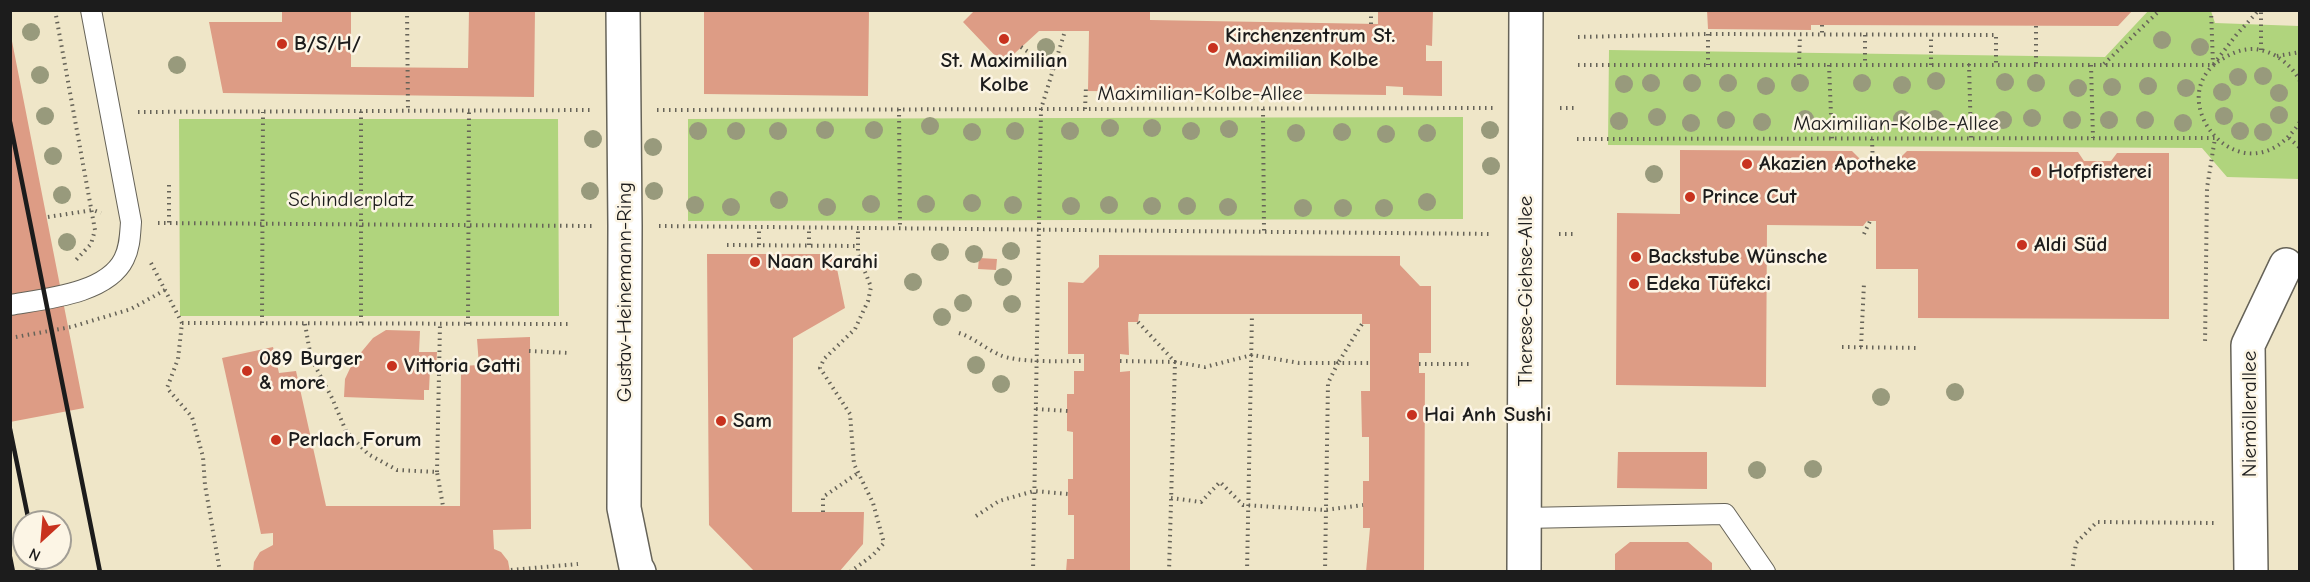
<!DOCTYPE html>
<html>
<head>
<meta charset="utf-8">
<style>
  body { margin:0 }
  #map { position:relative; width:2310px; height:582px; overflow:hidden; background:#efe6c8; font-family:"Comic Neue",sans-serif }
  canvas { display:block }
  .frame { position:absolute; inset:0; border:12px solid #1c1c1c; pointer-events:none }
  .north { position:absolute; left:12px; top:510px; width:60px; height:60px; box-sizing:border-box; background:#fcf5e5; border:2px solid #a29e95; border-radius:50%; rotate:206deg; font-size:16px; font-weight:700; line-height:24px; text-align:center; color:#1c1c1c }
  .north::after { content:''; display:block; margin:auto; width:21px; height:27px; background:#c8321e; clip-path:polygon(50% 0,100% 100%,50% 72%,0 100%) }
</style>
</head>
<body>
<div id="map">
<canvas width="2310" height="582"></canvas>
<div class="frame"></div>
<div class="north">N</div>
</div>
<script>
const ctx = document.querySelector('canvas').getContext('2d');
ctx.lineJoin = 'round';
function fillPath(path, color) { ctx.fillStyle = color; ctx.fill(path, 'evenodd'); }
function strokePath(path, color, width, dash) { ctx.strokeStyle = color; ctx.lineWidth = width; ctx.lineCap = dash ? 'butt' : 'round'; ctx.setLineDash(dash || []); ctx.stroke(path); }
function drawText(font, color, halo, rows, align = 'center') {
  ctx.font = font + ' "Comic Neue",sans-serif'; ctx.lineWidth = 5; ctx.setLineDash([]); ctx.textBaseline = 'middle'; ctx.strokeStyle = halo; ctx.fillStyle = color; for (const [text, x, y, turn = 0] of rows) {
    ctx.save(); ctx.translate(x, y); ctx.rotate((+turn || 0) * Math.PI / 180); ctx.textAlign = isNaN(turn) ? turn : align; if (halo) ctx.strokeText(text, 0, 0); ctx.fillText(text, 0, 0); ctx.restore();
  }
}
fillPath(new Path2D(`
  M2149 10 2211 11 2215 23 2299 26V179L2227 177 2202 148 1608 145 1609 50 2105 57Z
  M1463 117V219L688 221V119Z
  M179 119H558L559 316H180Z`), '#b0d47d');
fillPath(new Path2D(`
  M282 10H351V67L468 68 469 10H535L534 97 223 93 209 22H282Z
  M704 10H869L868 96 704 94Z
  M975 10H1150V20L1378 24V10H1433L1432 46 1426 45V61H1442V96L1403 95V87L1386 86V95L1088 91 1089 31H1039L1003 64 963 22Z
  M1707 10H2133L2118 26 1822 25H1811V30L1708 29Z
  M10 31 84 408 10 422Z
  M1680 150 1852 151 1868 167H1891L1907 151 2078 152 2084 161H2111L2117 153H2169V319L1918 318V269H1876V221H1867L1863 226 1767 225 1766 387 1616 385 1617 213 1680 214Z
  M707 254H834L845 308 793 338 792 512H864L863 544 839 572H755L709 525Z
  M1099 255 1400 256V265L1420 286H1431V353H1419V373H1425L1424 572H1366L1370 528H1363V481H1369V437H1362L1361 391H1370V324H1362V314H1139L1138 322H1128L1129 355 1120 354V372L1130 371V572H1066L1067 559H1074V515H1068V479H1073V432L1067 431V394H1074V371H1084V354H1068V282L1083 283 1099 267Z
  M979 258 997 259 996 270 978 269Z
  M386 330 420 331 419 352H437L436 369H430L429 390H424V400L344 397 345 379 353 362 373 338Z
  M530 337 531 529 493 530 494 549 501 552 508 561 510 572H253L254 562 260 552 273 545V533L261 534 222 358 273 347 279 373 296 371 326 506H460L461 366 479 365 477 339Z
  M1618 452H1707V489L1617 488Z
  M1630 542H1688L1712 563V572H1615V554Z`), '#dd9c85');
const lane = new Path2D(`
  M10 305C44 299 107 294 124 259 130 247 130 235 131 222L91 10
  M1524 518 1725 514 1765 572`);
const street = new Path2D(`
  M623 10 625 226 624 508 636 567 639 572
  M1524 572 1526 10
  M2251 572 2248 345 2286 265`);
strokePath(lane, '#666358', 22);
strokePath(street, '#666358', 36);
strokePath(new Path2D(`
  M55 10 95 230 91 244 75 261
  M407 10 408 111
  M2211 10 2213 64
  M1371 24V10
  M1822 25V35
  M2036 26V64
  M1708 34V65
  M1865 35V65
  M1578 37 1708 34 1996 35V64
  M1021 47 1053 69
  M2261 50V10
  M2277 56 2300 52
  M1969 64 1971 138
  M2104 64 2160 10
  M1578 65H2213L2237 34 2259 10
  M1799 65 1800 35
  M1829 65 1832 139
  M1931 65V35
  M2091 65 2093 138
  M2300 81C2291 64 2273 50 2253 49 2240 49 2230 54 2219 61 2159 102 2246 205 2300 122
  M1560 108H1578
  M899 109 900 228
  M1085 109 1086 87H1088
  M1263 109 1264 232
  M657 110 1493 108
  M138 112 590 110
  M2289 138 2300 148
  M1577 139 2215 138 2207 188 2205 345
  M1872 139 1873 167
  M169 185V223
  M48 217 93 210 101 213
  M158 223 592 226
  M659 226 1492 234
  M1559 234H1576
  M1864 234 1870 221
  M727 245 858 246V228
  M759 245V227
  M809 245V227
  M151 263 182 323 178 359 167 388 192 417 203 457 205 485 220 572
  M1138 322 1175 362 1205 367 1252 355 1299 363H1338L1362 324
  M182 323 572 324
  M262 323 263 112
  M361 323V111
  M305 324 311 358 332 398 346 431 368 454 397 470 437 472 443 506
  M468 324 469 110
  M959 333C974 338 986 349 1000 355 1017 363 1064 361 1084 361
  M10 338 71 327 131 309 165 290
  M1842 347 1920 348
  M1861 347 1864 283
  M529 351 569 353
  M1120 361 1175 362 1169 572
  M1419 364H1472
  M1036 409 1068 411
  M437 472 440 324
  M1171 498 1201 502 1220 482 1243 505 1325 510 1363 505
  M823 512V497L858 473
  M976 516 999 501 1034 491 1068 494
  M511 570 578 564
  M850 572 873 555 884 543 873 503 854 464 850 414 820 368 824 359 855 329 868 301 871 287 858 254V246
  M1033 572 1041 109 1065 31
  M1247 572 1252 314
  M1325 572 1328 383 1338 363H1370
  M2072 572 2076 543 2097 522 2216 523`), '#666358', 4, [1.5, 4.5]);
strokePath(lane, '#fff', 20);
strokePath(street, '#fff', 33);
strokePath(new Path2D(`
  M10 122 100 572
  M10 429 29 522
  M10 557 13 572
  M36 558 38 572`), '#1c1c1c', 4.5);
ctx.fillStyle = '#989a7c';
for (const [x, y] of [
  [31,32],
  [2162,40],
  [1046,47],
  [2200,47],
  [177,65],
  [40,75],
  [2263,76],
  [2238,77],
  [1936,81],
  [2005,82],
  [1651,83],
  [1692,83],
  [1728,83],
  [1800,83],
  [1862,83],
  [2036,83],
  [1624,84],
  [1902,85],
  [1766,86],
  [2148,86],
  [2112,87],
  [2078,88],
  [2186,88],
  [2222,92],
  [2279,93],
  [2279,115],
  [45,116],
  [2224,116],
  [1657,117],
  [2032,118],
  [1805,119],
  [1902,119],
  [1935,119],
  [1726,120],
  [2003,120],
  [2072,120],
  [2109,120],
  [2145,120],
  [1619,121],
  [1762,122],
  [1691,123],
  [1864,123],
  [2183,123],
  [930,126],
  [1110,128],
  [1152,128],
  [1229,129],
  [825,130],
  [874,130],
  [1490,130],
  [698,131],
  [736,131],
  [778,131],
  [1015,131],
  [1070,131],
  [1191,131],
  [2240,131],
  [972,132],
  [1342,132],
  [2263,132],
  [1296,133],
  [1427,133],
  [1386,134],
  [593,139],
  [653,147],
  [53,156],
  [1491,166],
  [1654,174],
  [590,191],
  [654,191],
  [62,195],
  [779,200],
  [1427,202],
  [972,203],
  [871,204],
  [926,204],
  [695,205],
  [1013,205],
  [1109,205],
  [1071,206],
  [1152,206],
  [1187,206],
  [731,207],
  [827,207],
  [1228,207],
  [1303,208],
  [1343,208],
  [1384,208],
  [67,242],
  [1011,251],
  [940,252],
  [974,254],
  [1003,277],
  [913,282],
  [963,303],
  [1012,304],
  [942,317],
  [976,365],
  [1001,384],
  [1955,392],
  [1881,397],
  [1813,469],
  [1757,470]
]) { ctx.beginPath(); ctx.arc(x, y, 9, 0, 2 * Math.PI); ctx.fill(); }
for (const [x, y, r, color] of [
  [1004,39,6,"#c8321e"],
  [282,44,6,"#c8321e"],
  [1213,48,6,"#c8321e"],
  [1747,164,6,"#c8321e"],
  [2036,172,6,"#c8321e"],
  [1690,197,6,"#c8321e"],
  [2022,245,6,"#c8321e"],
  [1636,257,6,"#c8321e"],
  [755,262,6,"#c8321e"],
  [1634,284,6,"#c8321e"],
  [392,366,6,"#c8321e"],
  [247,371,6,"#c8321e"],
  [1412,415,6,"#c8321e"],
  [721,421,6,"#c8321e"],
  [276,440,6,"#c8321e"]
]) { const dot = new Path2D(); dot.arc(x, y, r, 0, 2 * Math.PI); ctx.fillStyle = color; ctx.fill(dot); strokePath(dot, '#fcf5e5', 2); }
drawText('bold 21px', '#1c1c1c', '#fcf5e5', [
  ["Kirchenzentrum St.",1225,36],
  ["Maximilian Kolbe",1225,60],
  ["B/S/H/",294,44],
  ["St. Maximilian",1004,61,"center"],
  ["Kolbe",1004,85,"center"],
  ["Akazien Apotheke",1759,164],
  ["Hofpfisterei",2048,172],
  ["Prince Cut",1702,197],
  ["Aldi Süd",2034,245],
  ["Backstube Wünsche",1648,257],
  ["Naan Karahi",767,262],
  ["Edeka Tüfekci",1646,284],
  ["089 Burger",259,359],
  ["& more",259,383],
  ["Vittoria Gatti",404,366],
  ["Hai Anh Sushi",1424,415],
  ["Sam",733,421],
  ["Perlach Forum",288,440]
], 'left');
drawText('21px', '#1c1c1c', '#fcf5e5', [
  ["Maximilian-Kolbe-Allee",1200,94],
  ["Maximilian-Kolbe-Allee",1896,124],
  ["Schindlerplatz",351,200],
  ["Therese-Giehse-Allee",1526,291,-90],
  ["Gustav-Heinemann-Ring",625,292,-90],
  ["Niemöllerallee",2250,414,-90]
]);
</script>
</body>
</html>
